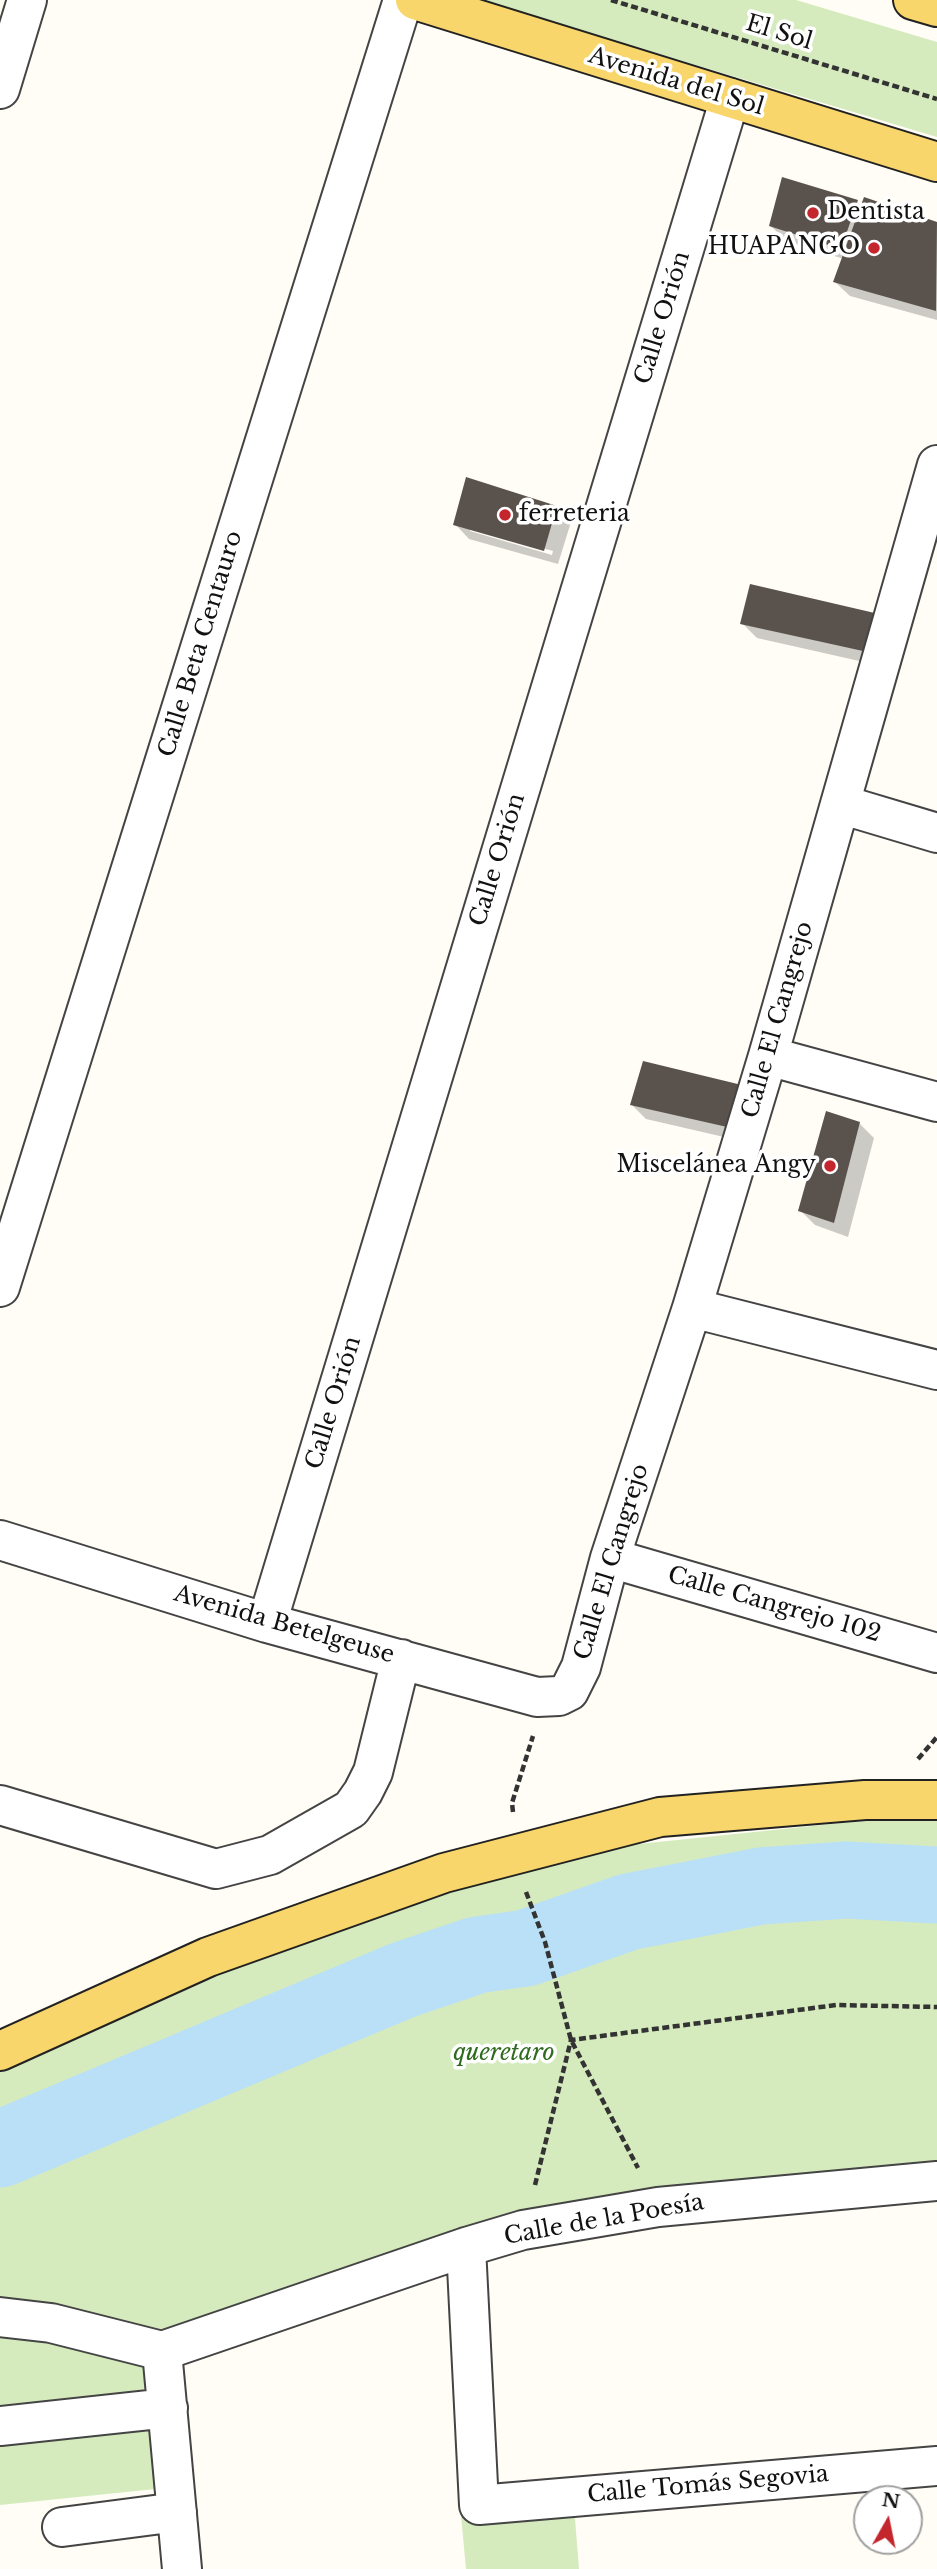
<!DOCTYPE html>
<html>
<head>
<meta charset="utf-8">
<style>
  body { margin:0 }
  #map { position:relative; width:937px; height:2569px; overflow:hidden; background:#fffdf5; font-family:"Libre Baskerville",serif }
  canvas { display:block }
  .north { position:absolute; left:853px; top:2485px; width:70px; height:70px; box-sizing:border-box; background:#fff; border:2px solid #a0a0a0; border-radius:50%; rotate:9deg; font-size:19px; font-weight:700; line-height:28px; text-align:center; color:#111 }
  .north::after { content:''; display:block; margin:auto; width:24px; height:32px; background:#c4262e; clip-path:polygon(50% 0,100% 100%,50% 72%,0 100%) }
</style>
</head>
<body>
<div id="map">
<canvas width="937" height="2569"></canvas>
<div class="north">N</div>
</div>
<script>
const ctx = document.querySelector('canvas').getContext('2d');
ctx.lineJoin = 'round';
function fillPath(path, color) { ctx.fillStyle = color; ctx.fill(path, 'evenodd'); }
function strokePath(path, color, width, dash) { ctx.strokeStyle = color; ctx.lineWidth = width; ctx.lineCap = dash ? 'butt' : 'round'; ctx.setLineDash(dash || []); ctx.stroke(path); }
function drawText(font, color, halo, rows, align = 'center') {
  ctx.font = font + ' "Libre Baskerville",serif'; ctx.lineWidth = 7; ctx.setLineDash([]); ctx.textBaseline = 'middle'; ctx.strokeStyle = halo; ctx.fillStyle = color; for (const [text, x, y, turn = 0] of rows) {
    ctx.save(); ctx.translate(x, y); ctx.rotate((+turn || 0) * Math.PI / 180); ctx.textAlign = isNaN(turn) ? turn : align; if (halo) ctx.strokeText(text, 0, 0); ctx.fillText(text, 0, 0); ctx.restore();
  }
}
fillPath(new Path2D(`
  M478 0H796L937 42V137Z
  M937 1813V2181L658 2207 162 2351 175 2487 0 2505V2030L514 1857Z
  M574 2506 579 2569H466L461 2515Z`), '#d5ebbd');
fillPath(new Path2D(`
  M865 199 937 224V320L850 296 835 282 844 259 786 241 771 226 857 202 862 207Z
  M556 507 571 522 558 564 469 539 455 524ZM470 528 553 551 552 555 470 531Z
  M878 615 877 665 757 638 742 623Z
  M644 1063 750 1143 646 1119 632 1105Z
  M859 1123 874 1138 848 1237 815 1225 800 1210Z`), '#0003');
strokePath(new Path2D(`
  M0 2149 403 1980 477 1955 526 1948 628 1912 761 1886 846 1880 937 1885`), '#b9e0f7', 77);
fillPath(new Path2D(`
  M782 177 858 200 841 249 769 226Z
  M864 197 937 222 936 311 833 282Z
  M466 477 557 506 544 551 453 525Z
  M750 584 879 614 863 651 740 624Z
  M643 1061 750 1087 736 1129 630 1105Z
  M826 1111 860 1122 834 1223 798 1211Z`), '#5a524d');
const minor = new Path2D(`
  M0 89 27 0
  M840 804 937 833
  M768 1056 937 1102
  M0 1287 403 0
  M692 1308 937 1370
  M0 1540 267 1623 537 1697 559 1696 569 1691 581 1667 610 1558 692 1308 768 1056 937 465
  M610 1558 937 1653
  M267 1623 730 98
  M0 1805 216 1869 270 1855 351 1809 363 1792 373 1772 401 1659
  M466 2247 479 2505 937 2466
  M0 2317 51 2323 162 2351
  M162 2351 466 2247 523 2230 658 2207 937 2181
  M162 2351 182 2569
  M0 2426 168 2408
  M62 2527 177 2512`);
const major = new Path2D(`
  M415 0 937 162
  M913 0 937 7
  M0 2051 208 1957 444 1873 660 1817 865 1800H937`);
strokePath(minor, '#444', 42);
strokePath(major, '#222', 42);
strokePath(new Path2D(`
  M611 0 937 99
  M918 1759 937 1737
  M513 1812 512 1803 533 1736
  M526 1892 545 1942 571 2040 638 2168
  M535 2185 571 2040 836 2005 937 2007`), '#333', 4.5, [7, 3.5]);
strokePath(minor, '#fff', 38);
strokePath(major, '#f9d66b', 38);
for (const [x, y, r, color] of [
  [813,213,7,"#c4262e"],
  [874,248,7,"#c4262e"],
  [505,515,7,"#c4262e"],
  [830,1166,7,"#c4262e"]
]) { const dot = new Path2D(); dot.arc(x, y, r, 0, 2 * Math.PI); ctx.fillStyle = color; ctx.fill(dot); strokePath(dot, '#fff', 2.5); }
drawText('23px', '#111', '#fff', [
  ["El Sol",779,33,17],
  ["Avenida del Sol",676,82,17],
  ["Calle Orión",663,318,-73],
  ["Calle Beta Centauro",201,644,-73],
  ["Calle Orión",498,860,-73],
  ["Calle El Cangrejo",778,1020,-74],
  ["Calle Orión",334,1403,-73],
  ["Calle El Cangrejo",612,1562,-73],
  ["Calle Cangrejo 102",774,1605,16],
  ["Avenida Betelgeuse",284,1625,16],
  ["Calle de la Poesía",604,2220,-10],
  ["Calle Tomás Segovia",708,2485,-5]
]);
drawText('23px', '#111', '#fff', [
  ["Dentista",827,213],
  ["HUAPANGO",860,248,"right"],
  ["ferreteria",519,515],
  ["Miscelánea Angy",816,1166,"right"]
], 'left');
drawText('italic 23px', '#2f6b1f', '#fff', [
  ["queretaro",504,2054]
]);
</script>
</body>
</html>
